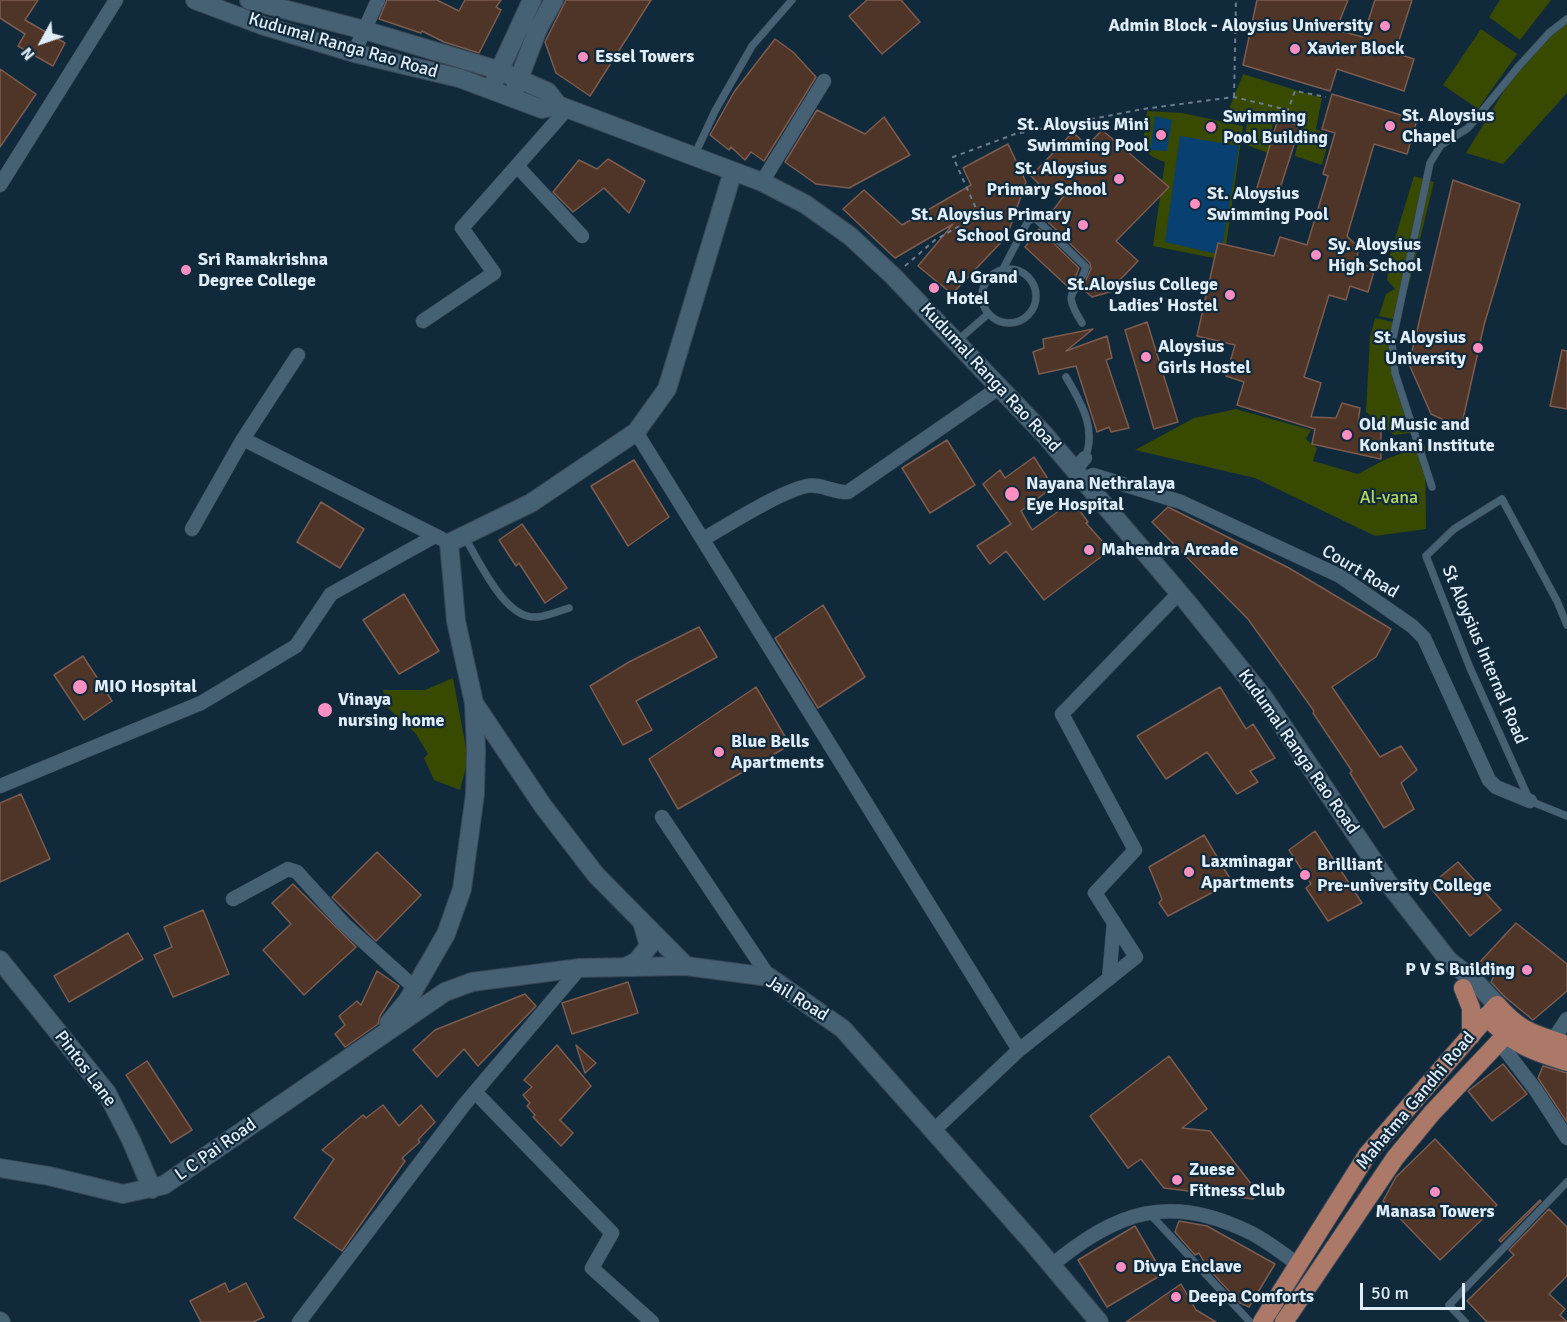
<!DOCTYPE html>
<html>
<head>
<meta charset="utf-8">
<style>
  body { margin:0 }
  #map { position:relative; width:1567px; height:1322px; overflow:hidden; background:#112a3b; font-family:Signika,sans-serif }
  canvas { display:block }
  .north { position:absolute; left:12px; top:12px; width:60px; height:60px; -webkit-text-stroke:4px #112a3b; paint-order:stroke; rotate:230deg; font-size:16px; font-weight:700; line-height:24px; text-align:center; color:#dfedf9 }
  .north::after { content:''; display:block; margin:auto; width:21px; height:27px; background:#dfedf9; clip-path:polygon(50% 0,100% 100%,50% 72%,0 100%) }
  .scale { position:absolute; left:1360px; top:1283px; width:105px; height:27px; box-sizing:border-box; border:3px solid #dfedf9; border-top:0; padding-left:8px; font-size:18px; line-height:21px; white-space:nowrap; color:#dfedf9; -webkit-text-stroke:4px #112a3b; paint-order:stroke }
</style>
</head>
<body>
<div id="map">
<canvas width="1567" height="1322"></canvas>
<div class="north">N</div>
<div class="scale">50 m</div>
</div>
<script>
const ctx = document.querySelector('canvas').getContext('2d');
ctx.lineJoin = 'round';
function fillPath(path, color) { ctx.fillStyle = color; ctx.fill(path, 'evenodd'); }
function strokePath(path, color, width, dash) { ctx.strokeStyle = color; ctx.lineWidth = width; ctx.lineCap = dash ? 'butt' : 'round'; ctx.setLineDash(dash || []); ctx.stroke(path); }
function drawText(font, color, halo, rows, align = 'center') {
  ctx.font = font + ' Signika,sans-serif'; ctx.lineWidth = 4.5; ctx.setLineDash([]); ctx.textBaseline = 'middle'; ctx.strokeStyle = halo; ctx.fillStyle = color; for (const [text, x, y, turn = 0] of rows) {
    ctx.save(); ctx.translate(x, y); ctx.rotate((+turn || 0) * Math.PI / 180); ctx.textAlign = isNaN(turn) ? turn : align; if (halo) ctx.strokeText(text, 0, 0); ctx.fillText(text, 0, 0); ctx.restore();
  }
}
fillPath(new Path2D(`
  M1500 0H1551L1520 40 1489 17Z
  M1567 20V93L1503 164 1466 153 1519 66Z
  M1481 29 1517 54 1478 109 1443 85Z
  M1243 74 1322 98 1316 129 1330 135 1322 165 1295 156 1302 124 1274 117 1268 153 1244 144 1248 115 1227 114Z
  M1147 111 1182 113 1243 126 1224 260 1153 246 1165 162C1135 153 1145 137 1147 111Z
  M1414 176 1434 182 1410 280 1397 320 1379 316 1386 294 1395 289 1387 280 1390 255Z
  M1375 318 1393 322 1394 382 1410 433 1394 435 1366 412 1370 337Z
  M1236 409 1311 430 1306 439 1317 448 1313 461 1358 474 1386 459 1425 445 1426 529 1375 536 1255 478 1135 450 1194 418Z
  M453 678 468 759 460 790 434 780 424 758 428 754 416 734 387 707 383 690H425Z`), '#384900');
fillPath(new Path2D(`
  M1155 116 1172 120 1167 151 1150 150Z
  M1180 136 1239 146 1221 255 1165 242Z`), '#084171');
const building = new Path2D(`
  M0 0H38L25 20 65 43 53 66 18 46 25 34 0 18Z
  M387 0H437L459 11 465 0H501L496 7 501 10 479 53 444 42 422 31 421 33 379 19Z
  M566 0H651L590 96 556 73 545 42Z
  M867 0H901L920 22 882 54 849 16Z
  M1257 0H1348L1336 30 1363 37 1375 0H1412L1395 53 1414 59 1404 91 1337 69 1330 91 1243 65Z
  M775 39 793 52 816 77 764 161 751 152 745 160 731 147 729 150 710 135 734 92Z
  M0 69 36 94 0 147Z
  M1332 94 1417 120 1407 154 1374 144 1347 236 1358 247 1357 263 1375 268 1368 292 1350 286 1346 300 1329 295 1304 377 1321 383 1311 417 1336 418 1342 403 1360 408 1358 423 1381 427V459L1312 444 1315 429 1237 405 1244 382 1226 376 1235 345 1197 336 1218 243 1274 256 1280 237 1307 245 1328 176 1323 174 1335 133 1322 129Z
  M817 110 865 134 884 117 910 155 849 188 816 184 785 162Z
  M1278 119 1300 126 1277 198 1256 191Z
  M1102 130 1169 187 1116 241 1138 261 1116 284 1120 289 1092 297 1082 288 1091 269 1090 263 1046 220 1068 190 1058 182 1048 193 1031 176 1073 132 1087 146Z
  M1008 144 1026 182 1007 236 952 294 918 266 953 224 895 258 843 209 864 190 902 225 971 185 963 168Z
  M608 159 645 181 629 213 604 188 573 212 553 192 579 160 597 169Z
  M1453 180 1520 204 1484 325 1461 428 1431 414 1409 364Z
  M1039 229 1079 268 1074 281 1067 286 1025 247Z
  M1147 322 1178 422 1154 429 1125 330Z
  M1093 329 1066 351 1107 336 1112 358 1106 360 1129 428 1111 432 1109 427 1097 432 1076 366 1039 374 1033 352 1044 348 1043 339Z
  M1562 350 1567 351V409L1550 406Z
  M947 440 975 485 930 513 902 468Z
  M1034 457 1053 487 1021 511 1032 530 1073 501 1088 522 1086 523 1110 550 1044 600 1006 551 990 564 977 546 1011 524 983 484 1000 470 1005 478Z
  M634 460 669 517 628 546 591 486Z
  M321 502 364 529 340 568 297 542Z
  M1168 507 1289 568 1391 629 1376 657 1332 687 1380 757 1401 746 1417 770 1401 783 1414 809 1384 828 1350 773 1352 771 1313 713 1314 711 1248 619 1152 522Z
  M522 524 567 588 545 603 519 563 516 566 499 540Z
  M404 594 439 651 399 674 363 620Z
  M823 605 865 677 818 708 775 638Z
  M699 627 717 657 636 701 652 730 623 745 590 686 629 662Z
  M83 656 112 701 84 720 54 675Z
  M756 687 790 745 678 809 649 759Z
  M1220 687 1246 729 1253 724 1275 758 1250 771 1258 782 1237 794 1207 752 1166 779 1137 736Z
  M21 794 50 859 0 882V803Z
  M1315 831 1362 903 1328 921 1306 888 1311 884 1289 850Z
  M1204 835 1232 882 1168 916 1159 903 1162 899 1149 867Z
  M377 852 421 895 376 941 332 897Z
  M1458 862 1501 910 1470 936 1429 886Z
  M293 884 356 947 304 995 263 950 291 924 272 903Z
  M203 910 229 974 173 997 154 955 172 947 164 927Z
  M1516 923 1567 964V991L1533 1020 1505 997 1491 982 1494 976 1479 963Z
  M128 933 143 959 69 1002 54 976Z
  M377 971 399 986 380 1016 378 1024 345 1047 335 1034 345 1025 339 1016 357 1001 361 1005Z
  M628 982 638 1013 572 1034 562 1003Z
  M525 994 536 1006 478 1066 464 1049 437 1077 413 1050 435 1030Z
  M557 1045 591 1086 560 1120 573 1133 561 1146 533 1117 535 1115 527 1106 530 1103 523 1095 532 1087 524 1080Z
  M576 1045 596 1063 585 1073Z
  M1169 1056 1207 1109 1182 1128 1210 1131 1259 1194 1253 1199 1164 1188 1141 1159 1128 1168 1090 1116Z
  M147 1061 192 1130 171 1143 126 1075Z
  M1503 1064 1527 1094 1492 1121 1468 1091Z
  M1543 1066 1567 1073V1122L1538 1078Z
  M383 1105 399 1126 421 1105 435 1122 418 1140 420 1142 402 1158 405 1161 342 1251 294 1218 334 1159 322 1150 363 1115 366 1118Z
  M1435 1139 1497 1205 1440 1260 1383 1201 1396 1177Z
  M1540 1200 1541 1201 1501 1242 1499 1240Z
  M1549 1209 1567 1227V1276L1549 1294 1565 1309 1560 1315 1567 1322H1487L1467 1301 1514 1255 1509 1250Z
  M1179 1221 1207 1226 1275 1264 1249 1307 1240 1303 1207 1267 1199 1253 1195 1255 1175 1232Z
  M1135 1226 1163 1274 1107 1307 1078 1260Z
  M225 1283 229 1292 246 1283 264 1317 253 1322H201L190 1301Z
  M1181 1284 1196 1310 1216 1322H1126Z`);
fillPath(building, '#4f3428');
strokePath(building, '#7b5c4f', 1.5);
const lane = new Path2D(`
  M695 154 715 111 752 46 792 0
  M982 296a27 27 0 1 1 54 0a27 27 0 1 1-54 0Z
  M1003 269 1028 221 1035 218 1086 267C1077 298 1060 287 1082 323
  M957 341 988 314
  M1066 377C1081 403 1097 428 1085 458
  M1432 487 1395 373 1392 343 1430 163 1441 145 1468 128 1519 66 1549 33 1567 19
  M465 538C480 562 505 620 537 617 548 616 559 611 569 608
  M1567 625 1557 601 1502 499 1454 529 1426 556 1470 668 1530 801 1567 816
  M1150 1214 1250 1322
  M1465 1322 1449 1305 1567 1182`);
const street = new Path2D(`
  M354 53 378 0
  M518 167 582 236
  M762 182 824 81
  M0 185 116 0
  M423 321 494 273 462 228 567 109
  M636 432 1019 1050
  M243 439 442 539
  M1075 469 1085 458
  M1085 480 1093 475 1181 502 1340 576 1412 626 1424 638 1489 780 1496 787 1530 801
  M192 529 243 439 298 355
  M703 539C728 525 781 491 807 486 820 483 834 493 848 492L1000 387
  M0 786 201 703 296 646 331 594 435 536
  M662 817 769 977
  M233 899 288 869 297 872 344 924 415 988
  M1109 979 1114 922
  M1553 1040 1567 1019
  M1505 1050 1535 1089 1567 1138
  M475 1092 612 1233 592 1268 652 1322
  M933 1131 1019 1050 1136 957 1095 893 1135 850 1062 714 1179 593
  M1052 1265C1117 1211 1170 1193 1249 1232 1266 1240 1283 1254 1299 1265
  M299 1322 464 1105 580 968`);
const secondary = new Path2D(`
  M195 0 264 26 354 53 459 78 542 109 558 105
  M249 0 364 30 498 70 548 92 558 105 762 182 805 204 850 236 893 276 1044 434 1187 602 1264 698 1389 884 1449 961 1473 979 1497 1005
  M495 80 532 0
  M515 89 538 29 554 0
  M0 960 107 1093 131 1140 152 1189
  M686 966 596 875 543 806 474 703 456 621 449 543 531 503 636 432 667 389 733 171
  M626 967 637 961 649 946 642 922
  M389 1023 408 1000 446 934 462 889 475 794 476 750 474 703
  M0 1168 49 1176 123 1194 164 1185 445 992 472 982 580 968 686 966 769 977 843 1029 1032 1242 1099 1322
  M0 1321 1 1322`);
const primary = new Path2D(`
  M1463 988 1471 1008V1036
  M1486 1016C1512 1044 1531 1051 1567 1062
  M1262 1322 1367 1155 1497 1005C1522 1033 1533 1033 1567 1045
  M1284 1322 1395 1158 1432 1113 1515 1025`);
strokePath(lane, '#364756', 8);
strokePath(street, '#364756', 15);
strokePath(secondary, '#364756', 20);
strokePath(primary, '#364756', 20);
strokePath(new Path2D(`
  M1234 97 1236 0
  M905 266 935 240 979 215 953 157 1015 134 1143 109 1234 97 1288 110 1295 91 1326 97`), '#697d8c', 2, [4.5, 4.5]);
strokePath(lane, '#466074', 7);
strokePath(street, '#466074', 14);
strokePath(secondary, '#466074', 18);
strokePath(primary, '#ac7867', 18);
for (const [x, y, r, color] of [
  [1385,26,6,"#fc8fc2"],
  [1295,49,6,"#fc8fc2"],
  [583,57,6,"#fc8fc2"],
  [1390,126,6,"#fc8fc2"],
  [1211,127,6,"#fc8fc2"],
  [1161,135,6,"#fc8fc2"],
  [1119,179,6,"#fc8fc2"],
  [1195,204,6,"#fc8fc2"],
  [1083,225,6,"#fc8fc2"],
  [1316,255,6,"#fc8fc2"],
  [186,270,6,"#fc8fc2"],
  [934,288,6,"#fc8fc2"],
  [1230,295,6,"#fc8fc2"],
  [1478,348,6,"#fc8fc2"],
  [1146,357,6,"#fc8fc2"],
  [1347,435,6,"#fc8fc2"],
  [1012,494,8,"#fc8fc2"],
  [1089,550,6,"#fc8fc2"],
  [80,687,8,"#fc8fc2"],
  [325,710,8,"#fc8fc2"],
  [719,752,6,"#fc8fc2"],
  [1189,872,6,"#fc8fc2"],
  [1305,875,6,"#fc8fc2"],
  [1527,970,6,"#fc8fc2"],
  [1177,1180,6,"#fc8fc2"],
  [1435,1192,6,"#fc8fc2"],
  [1121,1267,6,"#fc8fc2"],
  [1176,1297,6,"#fc8fc2"]
]) { const dot = new Path2D(); dot.arc(x, y, r, 0, 2 * Math.PI); ctx.fillStyle = color; ctx.fill(dot); strokePath(dot, '#112a3b', 2); }
drawText('bold 18px', '#dfedf9', '#112a3b', [
  ["Admin Block - Aloysius University",1373,26,"right"],
  ["Xavier Block",1307,49],
  ["Essel Towers",595,57],
  ["St. Aloysius",1402,116],
  ["Chapel",1402,137],
  ["Swimming",1223,117],
  ["Pool Building",1223,138],
  ["St. Aloysius Mini",1149,125,"right"],
  ["Swimming Pool",1149,146,"right"],
  ["St. Aloysius",1107,169,"right"],
  ["Primary School",1107,190,"right"],
  ["St. Aloysius",1207,194],
  ["Swimming Pool",1207,215],
  ["St. Aloysius Primary",1071,215,"right"],
  ["School Ground",1071,236,"right"],
  ["Sy. Aloysius",1328,245],
  ["High School",1328,266],
  ["Sri Ramakrishna",198,260],
  ["Degree College",198,281],
  ["AJ Grand",946,278],
  ["Hotel",946,299],
  ["St.Aloysius College",1218,285,"right"],
  ["Ladies' Hostel",1218,306,"right"],
  ["St. Aloysius",1466,338,"right"],
  ["University",1466,359,"right"],
  ["Aloysius",1158,347],
  ["Girls Hostel",1158,368],
  ["Old Music and",1359,425],
  ["Konkani Institute",1359,446],
  ["Nayana Nethralaya",1026,484],
  ["Eye Hospital",1026,505],
  ["Mahendra Arcade",1101,550],
  ["MIO Hospital",94,687],
  ["Vinaya",338,700],
  ["nursing home",338,721],
  ["Blue Bells",731,742],
  ["Apartments",731,763],
  ["Laxminagar",1201,862],
  ["Apartments",1201,883],
  ["Brilliant",1317,865],
  ["Pre-university College",1317,886],
  ["P V S Building",1515,970,"right"],
  ["Zuese",1189,1170],
  ["Fitness Club",1189,1191],
  ["Manasa Towers",1435,1212,"center"],
  ["Divya Enclave",1133,1267],
  ["Deepa Comforts",1188,1297]
], 'left');
drawText('18px', '#dfedf9', '#112a3b', [
  ["Kudumal Ranga Rao Road",343,46,16],
  ["Kudumal Ranga Rao Road",990,378,47],
  ["Court Road",1360,572,31],
  ["St Aloysius Internal Road",1484,655,67],
  ["Kudumal Ranga Rao Road",1298,752,55],
  ["Jail Road",797,999,32],
  ["Pintos Lane",85,1069,53],
  ["Mahatma Gandhi Road",1416,1101,-50],
  ["L C Pai Road",216,1150,-35]
]);
drawText('18px', '#b7da60', '#112a3b', [
  ["Al-vana",1389,498]
]);
</script>
</body>
</html>
